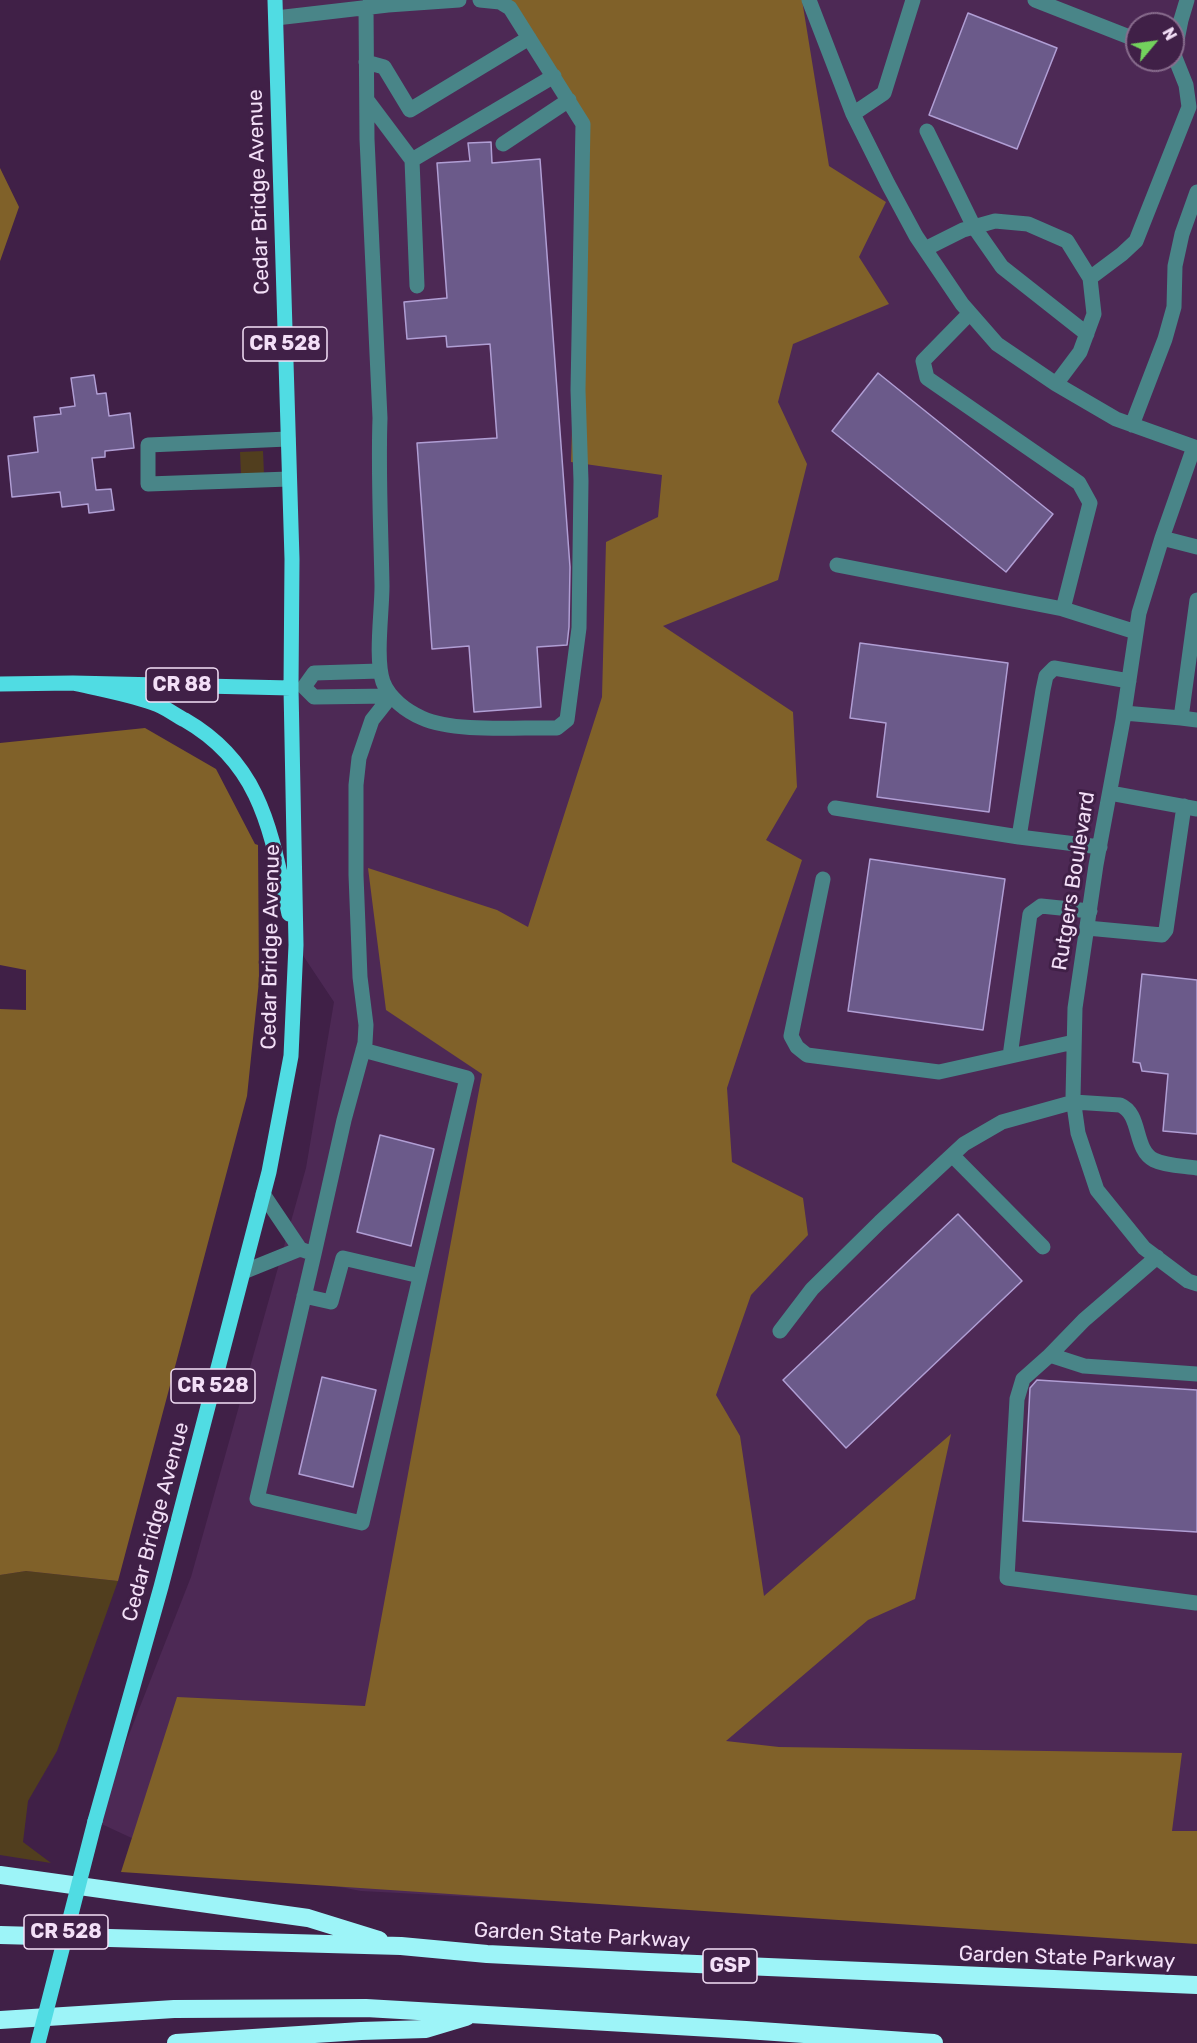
<!DOCTYPE html>
<html>
<head>
<meta charset="utf-8">
<style>
  body { margin:0 }
  #map { position:relative; width:1197px; height:2043px; overflow:hidden; background:#402047; font-family:Rubik,sans-serif }
  canvas { display:block }
  .north { position:absolute; left:1125px; top:12px; width:60px; height:60px; box-sizing:border-box; background:#402047; border:2px solid #886c8d; border-radius:50%; rotate:61deg; font-size:16px; font-weight:700; line-height:24px; text-align:center; color:#f3dff7 }
  .north::after { content:''; display:block; margin:auto; width:21px; height:27px; background:#73d25d; clip-path:polygon(50% 0,100% 100%,50% 72%,0 100%) }
</style>
</head>
<body>
<div id="map">
<canvas width="1197" height="2043"></canvas>
<div class="north">N</div>
</div>
<script>
const ctx = document.querySelector('canvas').getContext('2d');
ctx.lineJoin = 'round';
function fillPath(path, color) { ctx.fillStyle = color; ctx.fill(path, 'evenodd'); }
function strokePath(path, color, width, dash) { ctx.strokeStyle = color; ctx.lineWidth = width; ctx.lineCap = dash ? 'butt' : 'round'; ctx.setLineDash(dash || []); ctx.stroke(path); }
function drawText(font, color, halo, rows, align = 'center') {
  ctx.font = font + ' Rubik,sans-serif'; ctx.lineWidth = 6; ctx.setLineDash([]); ctx.textBaseline = 'middle'; ctx.strokeStyle = halo; ctx.fillStyle = color; for (const [text, x, y, turn = 0] of rows) {
    ctx.save(); ctx.translate(x, y); ctx.rotate((+turn || 0) * Math.PI / 180); ctx.textAlign = isNaN(turn) ? turn : align; if (halo) ctx.strokeText(text, 0, 0); ctx.fillText(text, 0, 0); ctx.restore();
  }
}
fillPath(new Path2D(`
  M277 0H1197V1935L361 1891 164 1853 95 1821 191 1577 306 1168 334 1002 296 945ZM1137 24H1173V60H1137Z`), '#4d2955');
fillPath(new Path2D(`
  M263 451 264 474 241 475 240 452Z
  M26 1571 118 1581 57 1751 28 1801 23 1842 51 1863 0 1855V1575Z`), '#513e1e');
fillPath(new Path2D(`
  M507 0H802L829 166 886 202 859 257 889 304 793 344 778 402 807 464 778 580 663 626 793 712 797 787 766 840 802 860 727 1088 732 1162 803 1198 808 1235 751 1295 716 1395 740 1436 764 1596 951 1434 915 1599 868 1620 726 1741 779 1747 1182 1753 1172 1831H1197V1944L121 1872 177 1697 365 1706 482 1074 386 1010 368 868 497 910 528 927 602 697 606 542 658 517 662 475 571 462 581 128Z
  M0 168 19 207 0 261Z
  M145 728 216 769 255 844 258 845 259 981 247 1096 118 1581 26 1571 0 1575V1009L26 1010V970L0 965V743Z`), '#806129');
const building = new Path2D(`
  M968 13 1057 48 1017 149 929 115Z
  M491 142 492 163 540 159 570 567 569 627 567 645 537 647 541 707 474 712 469 646 432 649 417 443 497 438 490 344 447 347 446 336 407 339 404 302 447 298 437 163 470 161 468 143Z
  M878 373 1053 514 1006 572 832 431Z
  M94 375 97 394 106 393 109 416 130 413 134 448 105 451V457L92 458 96 490 111 489 114 510 89 513 88 504 62 507 60 492 12 497 8 456 38 452 34 417 61 414 60 408 75 406 71 378Z
  M860 643 1008 663 989 812 877 797 886 723 850 718Z
  M870 859 1005 879 983 1030 848 1011Z
  M1142 974 1197 980V1134L1163 1131 1168 1074 1142 1071 1140 1063 1133 1062Z
  M380 1135 434 1149 411 1246 357 1232Z
  M958 1214 1022 1281 846 1448 783 1380Z
  M322 1377 376 1390 353 1487 299 1474Z
  M1037 1380 1197 1390V1532L1023 1521 1030 1388Z`);
fillPath(building, '#6b5a8a');
strokePath(building, '#b09ed4', 1.5);
strokePath(new Path2D(`
  M809 0 853 114 888 184 916 236 962 304 997 344 1056 384 1116 419 1197 448
  M1035 0 1137 40
  M366 7 367 139 380 418C378 474 381 530 382 586 382 612 375 659 383 682 389 698 406 711 422 718 456 733 518 727 557 728L567 720 579 628 581 481 578 390 583 124 510 8 500 2 480 0
  M276 18 388 5 459 0
  M366 62 384 67 410 110 529 38
  M367 100 412 160
  M853 114 884 93 913 0
  M927 131 974 227 1002 267 1087 334
  M503 144 569 100
  M925 249 963 230 995 221 1028 224 1067 241 1090 278 1094 314 1080 352 1056 384
  M1090 278 1122 254 1136 241 1189 107 1186 85 1174 55 1181 20 1187 0
  M417 286 412 160 554 76
  M1132 425 1165 339 1174 307 1175 266 1182 234 1197 192
  M288 439 148 445V484L289 479
  M1194 447 1162 538 1139 613 1123 720 1096 865 1075 1008 1073 1098 1078 1133 1097 1190 1144 1248 1188 1281 1197 1284
  M1162 538 1197 547
  M837 565 1063 609 1090 503 1079 483 927 378 923 361 970 313
  M1063 609 1136 632
  M304 687 314 697 391 696
  M304 687 314 673 380 671
  M1124 713 1181 718 1197 600
  M1181 718 1197 720
  M1110 793 1197 809
  M835 808 1019 837
  M1100 847 1019 837 1043 690 1046 676 1054 668 1129 681
  M823 879 791 1036 797 1047 807 1055 939 1072 1074 1042
  M1087 928 1162 935 1166 930 1184 806
  M1010 1056 1030 914 1041 906 1090 911
  M952 1155 1043 1247
  M263 1194 300 1249 314 1254 344 1120 365 1043 366 1025 360 977 356 875V785L359 758 372 720 391 696
  M314 1254 257 1499 362 1523 467 1078 363 1050
  M1157 1257 1084 1320 1050 1355 1023 1379 1017 1399 1007 1578 1196 1603
  M243 1272 300 1249
  M304 1296 331 1302 343 1258 420 1276
  M780 1331 812 1289 880 1222 964 1144 1002 1122 1074 1102 1120 1105C1142 1114 1133 1149 1154 1160 1166 1166 1184 1166 1197 1168
  M1050 1355 1084 1366 1197 1374`), '#498588', 15);
strokePath(new Path2D(`
  M73 683C100 689 128 694 153 703 164 706 175 715 185 720 263 765 271 834 289 914
  M0 684 73 683 291 688
  M95 1821 161 1587 269 1172 291 1056 296 945 291 688 292 559 275 0`), '#50dce3', 15);
strokePath(new Path2D(`
  M0 1875 308 1918 379 1940
  M0 1935 401 1946 487 1954 649 1962 1197 1985
  M0 2020 174 2009 366 2008 746 2030 934 2043
  M176 2043 361 2031 426 2029 466 2017`), '#9df4f8', 18);
strokePath(new Path2D(`
  M38 2043 95 1821`), '#50dce3', 15);
for (const [x, y, w] of [
  [285,344,84],
  [182,685,72],
  [213,1386,84],
  [66,1932,84],
  [730,1966,54]
]) { const box = new Path2D(); box.roundRect(x - w / 2, y - 17, w, 34, 4.5); ctx.fillStyle = '#402047'; ctx.fill(box); strokePath(box, '#f3dff7', 1.5); }
drawText('bold 20px', '#f3dff7', null, [
  ["CR 528",285,344],
  ["CR 88",182,685],
  ["CR 528",213,1386],
  ["CR 528",66,1932],
  ["GSP",730,1966]
]);
drawText('21px', '#f3dff7', '#402047', [
  ["Cedar Bridge Avenue",259,192,-92],
  ["Rutgers Boulevard",1074,881,-81],
  ["Cedar Bridge Avenue",271,947,-89],
  ["Cedar Bridge Avenue",156,1522,-75],
  ["Garden State Parkway",582,1936,3],
  ["Garden State Parkway",1067,1958,2]
]);
</script>
</body>
</html>
